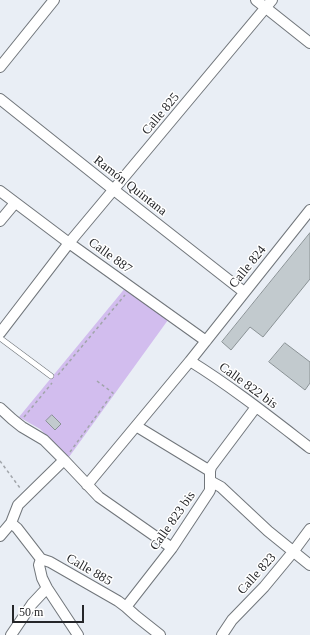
<!DOCTYPE html>
<html>
<head>
<meta charset="utf-8">
<style>
  body { margin:0 }
  #map { position:relative; width:310px; height:635px; overflow:hidden; background:#e9eef5; font-family:Georgia,serif }
  canvas { display:block }
  .scale { position:absolute; left:12px; top:605px; width:72px; height:18px; box-sizing:border-box; border:2px solid #252629; border-top:0; padding-left:5px; font-size:12px; line-height:14px; white-space:nowrap; color:#252629; -webkit-text-stroke:3px #fff; paint-order:stroke }
</style>
</head>
<body>
<div id="map">
<canvas width="310" height="635"></canvas>
<div class="scale">50 m</div>
</div>
<script>
const ctx = document.querySelector('canvas').getContext('2d');
ctx.lineJoin = 'round';
function fillPath(path, color) { ctx.fillStyle = color; ctx.fill(path, 'evenodd'); }
function strokePath(path, color, width, dash) { ctx.strokeStyle = color; ctx.lineWidth = width; ctx.lineCap = dash ? 'butt' : 'round'; ctx.setLineDash(dash || []); ctx.stroke(path); }
function drawText(font, color, halo, rows, align = 'center') {
  ctx.font = font + ' Georgia,serif'; ctx.lineWidth = 3; ctx.setLineDash([]); ctx.textBaseline = 'middle'; ctx.strokeStyle = halo; ctx.fillStyle = color; for (const [text, x, y, turn = 0] of rows) {
    ctx.save(); ctx.translate(x, y); ctx.rotate((+turn || 0) * Math.PI / 180); ctx.textAlign = isNaN(turn) ? turn : align; if (halo) ctx.strokeText(text, 0, 0); ctx.fillText(text, 0, 0); ctx.restore();
  }
}
fillPath(new Path2D(`
  M126 287 168 320 69 457 40 429 19 417Z`), '#d2bdee');
const building = new Path2D(`
  M310 233V279L263 337 250 327 231 350 222 342Z
  M285 343 310 362V383L305 390 269 362Z
  M52 415 61 424 55 430 46 421Z`);
fillPath(building, '#c2cace');
strokePath(building, '#8a9295', 1);
const lane = new Path2D(`
  M0 338 51 376`);
const street = new Path2D(`
  M256 0 310 43
  M0 67 54 0
  M0 99 114 190 244 292
  M0 191 69 243 206 341
  M310 210 190 361C232 387 271 418 310 448
  M0 221 15 203
  M0 333 69 243 272 0
  M0 408 12 419 22 427 44 440 64 460 99 497 172 548
  M136 426 210 471
  M210 481 221 487 268 531 310 565
  M87 485 190 361
  M11 523 17 528 41 559 39 565 42 578 47 588 78 635
  M0 536 11 523 18 505 64 460
  M41 559 50 562 118 601 126 607 136 616 160 635
  M126 607 172 548 209 492 210 490V471L211 467 256 407
  M11 635 32 604 47 588
  M222 635 232 620 264 587 293 552 310 529`);
strokePath(lane, '#71767b', 6);
strokePath(street, '#71767b', 12);
strokePath(new Path2D(`
  M58 375 125 295
  M24 417 52 383
  M70 452 113 393 97 381
  M0 461 20 488`), '#a1a5aa', 1.5, [3, 3]);
strokePath(lane, '#fff', 5);
strokePath(street, '#fff', 10);
drawText('13px', '#252629', '#fff', [
  ["Calle 825",161,114,-50],
  ["Ramón Quintana",130,186,38],
  ["Calle 887",110,256,36],
  ["Calle 824",248,267,-51],
  ["Calle 822 bis",248,386,36],
  ["Calle 823 bis",173,521,-55],
  ["Calle 885",89,570,30],
  ["Calle 823",257,574,-48]
]);
</script>
</body>
</html>
